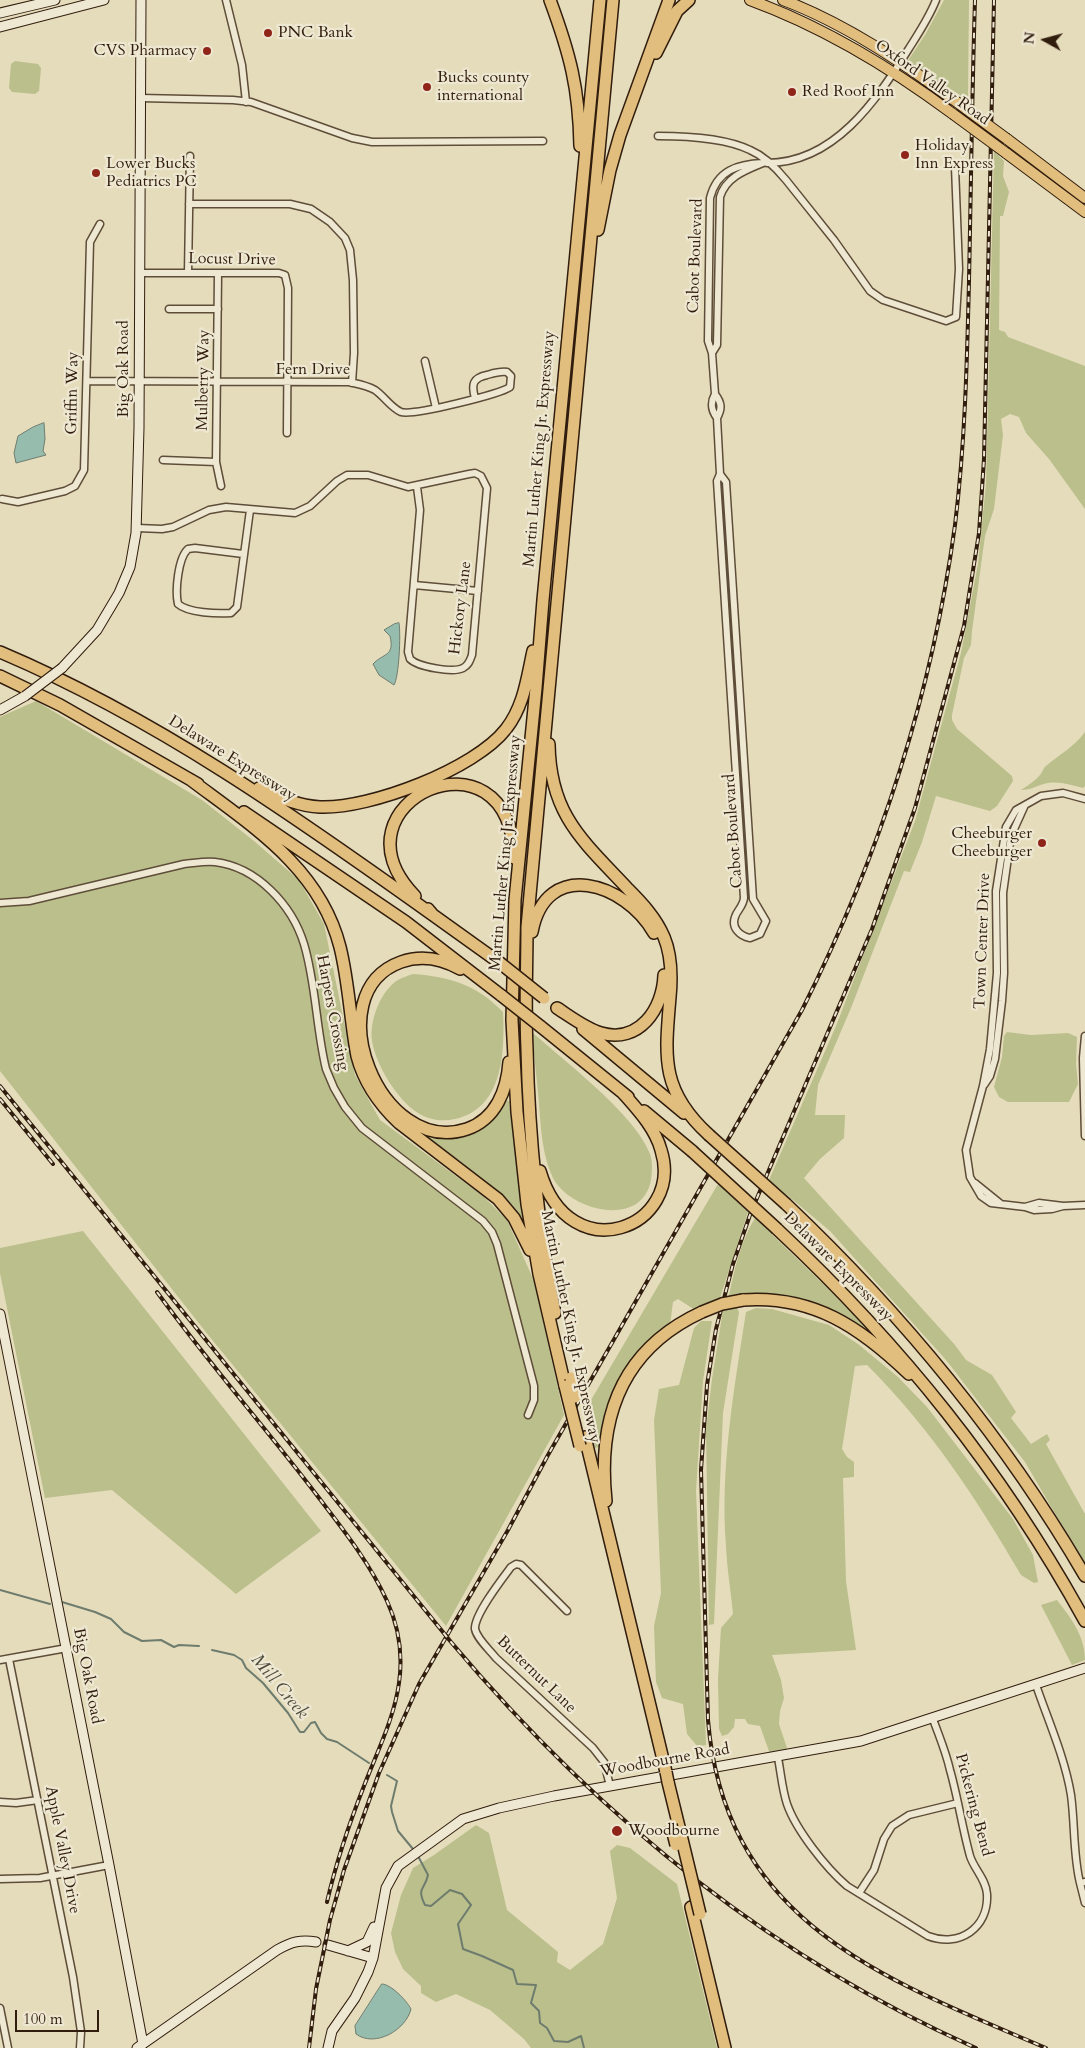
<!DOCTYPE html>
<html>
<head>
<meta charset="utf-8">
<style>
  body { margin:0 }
  #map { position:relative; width:1085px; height:2048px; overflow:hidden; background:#e5dcbb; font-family:Cardo,serif }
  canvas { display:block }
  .north { position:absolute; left:1020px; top:15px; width:50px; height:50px; -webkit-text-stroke:4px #eee8d3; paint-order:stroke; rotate:277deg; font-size:14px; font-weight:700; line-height:20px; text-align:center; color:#311d0d }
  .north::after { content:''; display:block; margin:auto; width:18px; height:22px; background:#311d0d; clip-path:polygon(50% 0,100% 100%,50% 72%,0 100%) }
  .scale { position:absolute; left:15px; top:2010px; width:84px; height:22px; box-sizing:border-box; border:2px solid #311d0d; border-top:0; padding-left:6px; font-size:15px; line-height:18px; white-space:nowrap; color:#311d0d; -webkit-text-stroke:4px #eee8d3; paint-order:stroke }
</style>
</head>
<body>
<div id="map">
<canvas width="1085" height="2048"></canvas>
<div class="north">N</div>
<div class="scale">100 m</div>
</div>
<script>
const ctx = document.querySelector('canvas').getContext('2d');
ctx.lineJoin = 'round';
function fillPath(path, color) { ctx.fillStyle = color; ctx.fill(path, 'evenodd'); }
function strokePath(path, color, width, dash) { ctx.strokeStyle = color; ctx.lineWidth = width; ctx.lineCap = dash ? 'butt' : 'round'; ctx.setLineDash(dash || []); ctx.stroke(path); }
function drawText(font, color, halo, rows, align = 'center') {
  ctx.font = font + ' Cardo,serif'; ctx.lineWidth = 4.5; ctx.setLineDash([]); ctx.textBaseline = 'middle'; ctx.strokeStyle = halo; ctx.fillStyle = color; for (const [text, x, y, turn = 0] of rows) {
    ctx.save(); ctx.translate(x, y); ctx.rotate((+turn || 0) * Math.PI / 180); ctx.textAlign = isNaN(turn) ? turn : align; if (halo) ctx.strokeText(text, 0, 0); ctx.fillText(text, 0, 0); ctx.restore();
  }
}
fillPath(new Path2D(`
  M944 0H969L968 100 907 62 925 35Z
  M15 61 38 64 41 68 39 91 35 94 12 92 9 88 11 64Z
  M994 151 1004 161 1003 176 1009 192 1003 216H1000L999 330 1005 332 1008 337 1085 366V509L1049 459 1026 433 1019 417 1010 414 1001 419 1003 435 994 509 985 536 972 631 971 645 964 658 952 715V720L957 729 1012 776 1013 781 997 806 990 811 936 796 922 842 910 872 904 871 851 1008 818 1085 815 1115H845L844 1138 820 1159 804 1178 955 1345 966 1360 992 1375 1016 1412 1011 1418 1031 1444 1047 1434 1050 1440 1046 1444 1085 1514V1565L1025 1462 946 1360 830 1231 769 1180 836 1026 915 821 961 653 978 564 986 484Z
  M36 701 202 800 254 841 299 880 324 924 355 1075 380 1120 483 1196 507 1220 534 1281 564 1415 446 1626 205 1331 0 1071V717Z
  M1085 732V786L1083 788C1071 785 1057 780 1044 784 1036 786 1031 790 1021 790 1028 785 1035 781 1040 775 1043 772 1043 768 1046 766 1059 755 1075 746 1085 732Z
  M413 974C450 977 476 984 503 1012 505 1052 503 1109 455 1119 443 1122 429 1120 418 1113 397 1100 376 1065 372 1041 369 1021 381 990 398 980 403 977 408 976 413 974Z
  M532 1032C565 1062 635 1114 650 1154 653 1163 652 1171 651 1180 642 1229 570 1211 553 1178 542 1155 541 1129 539 1104 537 1080 534 1056 532 1032Z
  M1007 1032 1031 1035 1068 1033 1077 1037 1076 1064 1078 1084 1069 1102H1008L999 1097 994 1087 1002 1057 1004 1036Z
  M504 1100 509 1101 524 1230 407 1125 461 1134Z
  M718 1184 748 1212 719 1301 695 1310 678 1299 673 1302 670 1325 643 1348 600 1447 593 1448 584 1412Z
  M755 1218 854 1314 889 1352 833 1313 728 1300C734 1272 740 1242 755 1218Z
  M83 1231 321 1531 236 1594 112 1490 45 1498 0 1273V1248Z
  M737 1308 739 1312 723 1413 714 1624 709 1625 706 1429 712 1379 723 1310Z
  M756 1308 772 1309 829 1325 858 1344 898 1377 927 1407 1013 1519 1033 1555 1038 1582 1034 1583 1021 1575C976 1498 931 1429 867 1365L855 1366 842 1449 847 1457 854 1462V1477L843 1478 846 1581 856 1650 772 1655 781 1680 784 1698 780 1711 779 1724 788 1751 770 1754 760 1726 748 1724 745 1719H735L734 1727 728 1734 722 1736 719 1729 718 1679 721 1628 733 1614C731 1592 727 1569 726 1546 720 1468 734 1389 746 1312Z
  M701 1321H712L703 1381 696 1491 706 1745 698 1747 687 1734 683 1704 662 1698 656 1682 654 1626 661 1593 654 1420 659 1389 679 1385 694 1328Z
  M1057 1600C1071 1618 1085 1636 1085 1660L1072 1665 1041 1605Z
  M476 1825 489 1833 507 1910 558 1952 557 1962 570 1970 603 1944 617 1898 610 1851 617 1845 630 1848 677 1884 717 2048H531L524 2039 490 2010 456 1994 436 2002 421 1993V1986L403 1969 395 1952 391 1933 401 1895 413 1868 434 1855Z`), '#babf8c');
const water = new Path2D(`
  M44 423 45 439 43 451 46 455 16 463 14 453 18 436 33 427Z
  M399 623C401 634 399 677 394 685L379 675 373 664C383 653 395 657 390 636L384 630 394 624Z
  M382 1984C391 1984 407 2001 411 2009 406 2030 375 2048 356 2034L355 2026Z`);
fillPath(water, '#96bcae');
strokePath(water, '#6e7c6e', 1);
strokePath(new Path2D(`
  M0 1590 50 1604
  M62 1602 95 1612 111 1619 124 1632 142 1641 161 1640 174 1647 179 1645 199 1646
  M212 1650 234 1655 242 1660 246 1668 263 1683 288 1713 300 1732H304L311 1723 315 1722 321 1733 327 1739 337 1742 369 1763
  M387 1775 397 1781 391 1806 392 1812 398 1831 413 1849
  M418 1856 428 1875C425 1890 416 1887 425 1905L431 1906 450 1890 462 1894 471 1905 458 1924 463 1949 482 1956 513 1970 517 1984 536 1985 531 2003 539 2011 540 2023 547 2028 554 2041 568 2042 581 2036 584 2048`), '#6e7c6e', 2);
const street = new Path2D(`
  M226 0 242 65 246 102
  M140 98 233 100 251 102 352 138 372 142 543 141
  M658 136C685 136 725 138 750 150 764 156 777 169 786 180L834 240 870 291 883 300 946 321 956 317 959 269 955 167
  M767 163C834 163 876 101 908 50 918 34 929 18 936 0
  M189 204H290L311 209 330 222 345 238 350 250 353 280 354 353 352 383
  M140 273H279L285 275 288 288 287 433
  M188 273 190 156
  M218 274 216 462 221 486
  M169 309H218
  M712 353 717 345 720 197C726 177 746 170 763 163 738 164 717 170 710 198L708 341 712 353 715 394
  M425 361 436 408
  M88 381 349 382C358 384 366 385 375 390 384 396 391 408 401 412 413 416 500 394 510 387L511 376 507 372C500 371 494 373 487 375 473 378 471 384 475 398
  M717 418C711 410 710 403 715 394 722 403 722 409 717 418L720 474
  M163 460 216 462
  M720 474 726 482 753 899 766 921 760 934 750 938C740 936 731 928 735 917 737 910 743 907 744 898L717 481Z
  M2 499 18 502 65 491 75 486 84 470 90 242 100 224
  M137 528 162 529 173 527 209 510 226 507 295 513 310 506 337 481 347 475H368L408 487 469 474 475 473 481 476 487 488 472 655C470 660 469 665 463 668 453 673 418 667 410 659L408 652 420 510 417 487
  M243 554 195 548 188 549C178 558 175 591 178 604 188 613 218 614 231 613L237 607 250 510
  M414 585 478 591
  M0 903 29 901 184 864C195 863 205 861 215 862 257 867 292 905 304 944 316 984 316 1028 326 1069L334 1088 345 1107 362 1128 483 1221 492 1232 497 1244 534 1386V1400L528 1415
  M1085 1036 1083 1058 1085 1136
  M984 1085 990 1076 995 1059 1002 1001 1004 973 1003 893 1011 836 1025 805
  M975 1183 1001 1204
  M1063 1206 1052 1209 1034 1210 1025 1207 991 1203 981 1196 970 1177 966 1150 983 1086 990 1049 997 973 996 891 1006 827 1016 810 1041 796 1063 793 1085 799
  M1025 1207 1039 1203 1063 1206 1085 1205
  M567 1611 521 1565 516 1564 511 1567C502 1579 474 1615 475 1629 477 1639 490 1650 496 1658L593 1748 604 1762 610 1786
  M9 1659 73 1977 81 2032 80 2048
  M0 1660 67 1648
  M1036 1685C1048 1720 1065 1758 1071 1795 1075 1824 1073 1854 1080 1883
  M778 1758C781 1773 782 1789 787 1804 796 1830 826 1868 847 1886L928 1936C959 1948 989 1928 987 1894 986 1879 974 1869 970 1856 962 1827 958 1798 950 1770 946 1752 939 1736 933 1719
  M0 1802 16 1803 38 1800
  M0 1879 40 1878 109 1865
  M1085 1882 1080 1883 1085 1903
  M859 1893 874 1870 884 1839 892 1826 909 1815 958 1803
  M0 2008 8 2048`);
const secondary = new Path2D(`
  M0 13 55 0
  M0 27 104 0
  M62 668 97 630 119 593 130 567 136 533 139 428 141 0
  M0 710 25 696
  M0 1314 109 1865 143 2044
  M328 1945 373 1958
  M348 1951 367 1942 374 1927
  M137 2048 277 1950C291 1942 301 1939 316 1942
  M328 2048 332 2031 355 1998 368 1972 373 1958 386 1888 398 1866 463 1819 499 1808 554 1796 861 1741 1085 1668`);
const primary = new Path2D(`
  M750 0C824 27 890 67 953 114
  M783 0C844 23 902 62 954 100
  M1007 139 1085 198
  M1006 153 1085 212`);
const highway = new Path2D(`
  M550 0C570 54 579 88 580 146
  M656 53 677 11 689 0
  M598 230 610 170 620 135 669 0
  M0 652C156 718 296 817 433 915
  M0 676 60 705 198 784
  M549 744C550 815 583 841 628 889 642 903 656 918 664 937 672 956 672 976 670 997 665 1057 660 1090 709 1135
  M191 780C252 826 320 868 340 947 349 983 350 1020 357 1056 364 1083 379 1104 399 1123L498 1199 514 1218 530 1250
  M259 788C279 797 298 806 320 807 370 809 475 769 506 729 524 706 527 678 533 651
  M244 812 406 922 502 996
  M415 896C324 802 511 719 514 858
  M428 909 433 915 500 963
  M532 932C546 857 626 883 654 933
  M460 969C442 959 421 955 401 962 315 993 380 1158 467 1129 496 1119 507 1090 509 1062
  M557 1008C571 1017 585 1028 601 1033 639 1044 663 1009 664 975
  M540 1026 628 1097
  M583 1029 684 1113
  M644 1111 692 1151
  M540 1171C570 1273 685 1227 661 1150 655 1128 638 1110 623 1093
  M786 1204C903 1315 1004 1437 1085 1576
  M777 1229C902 1346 1002 1471 1085 1621
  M743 1300C813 1295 860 1327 909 1374
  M555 1313C538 1226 529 1137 527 1049 525 1008 527 968 527 927L613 0
  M565 1386 539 1274 527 1204 517 1112 512 1020 515 900 536 688 543 600 600 0
  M585 1437 666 1772
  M606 1501C597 1417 622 1349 702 1312
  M668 1782 680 1831
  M691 1907 725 2048`);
strokePath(street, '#5e4d38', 9);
strokePath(secondary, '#311d0d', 11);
strokePath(primary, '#311d0d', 12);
strokePath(highway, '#311d0d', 14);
strokePath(street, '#eee8d3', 6);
strokePath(secondary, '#eee8d3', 9);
strokePath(primary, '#e2be7e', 10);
strokePath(highway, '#e2be7e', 11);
const rail = new Path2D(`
  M994 0 984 459 979 533 964 626 915 808 872 929 751 1212 733 1264 716 1329 707 1385 701 1470 708 1720C725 1923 884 1979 1046 2048
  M0 1086 451 1642C596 1814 770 1957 976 2048
  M0 1099 53 1164
  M157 1292C207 1361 264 1426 316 1494 342 1528 370 1563 387 1601 399 1627 403 1655 399 1683 394 1719 377 1752 364 1786 349 1824 336 1863 327 1902
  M309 2048 316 1989 330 1920 344 1870 379 1773 419 1684 508 1530 548 1455 802 1010C879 857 932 695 955 525 965 444 967 363 969 281 971 187 972 94 975 0`);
strokePath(rail, '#311d0d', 4);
strokePath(rail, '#eee8d3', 2, [5.5]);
const secondaryBridge = new Path2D(`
  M25 696 62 668`);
const primaryBridge = new Path2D(`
  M954 100 1007 139
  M953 114 1006 153`);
const highwayBridge = new Path2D(`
  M500 963 544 998
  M502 996 540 1026
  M709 1135 786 1204
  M692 1151 777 1229
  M702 1312 722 1304 743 1300
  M571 1378 575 1397
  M565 1386 580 1446
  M666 1772 668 1782
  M671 1825 676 1845
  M680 1831 700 1914`);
strokePath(secondaryBridge, '#311d0d', 11, []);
strokePath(primaryBridge, '#311d0d', 12, []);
strokePath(highwayBridge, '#311d0d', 14, []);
strokePath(secondaryBridge, '#eee8d3', 9);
strokePath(primaryBridge, '#e2be7e', 10);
strokePath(highwayBridge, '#e2be7e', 11);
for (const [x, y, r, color] of [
  [268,33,5,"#8f2418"],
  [207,51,5,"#8f2418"],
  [427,87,5,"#8f2418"],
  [792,92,5,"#8f2418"],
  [905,155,5,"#8f2418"],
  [96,173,5,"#8f2418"],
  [1042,843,5,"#8f2418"],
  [617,1831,6,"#8f2418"]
]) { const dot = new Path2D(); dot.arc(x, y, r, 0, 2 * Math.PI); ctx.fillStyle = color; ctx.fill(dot); strokePath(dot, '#eee8d3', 2); }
drawText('16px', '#311d0d', '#eee8d3', [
  ["PNC Bank",278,33],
  ["CVS Pharmacy",197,51,"right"],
  ["Bucks county",437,78],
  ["international",437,96],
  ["Red Roof Inn",802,92],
  ["Holiday",915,146],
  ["Inn Express",915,164],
  ["Lower Bucks",106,164],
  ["Pediatrics PC",106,182],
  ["Cheeburger",1032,834,"right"],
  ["Cheeburger",1032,852,"right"],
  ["Woodbourne",628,1831]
], 'left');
drawText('16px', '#311d0d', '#eee8d3', [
  ["Oxford Valley Road",932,83,35],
  ["Cabot Boulevard",696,256,-88],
  ["Locust Drive",232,260,1],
  ["Big Oak Road",124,369,-90],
  ["Fern Drive",313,370],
  ["Mulberry Way",204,380,-89],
  ["Griffin Way",73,393,-89],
  ["Martin Luther King Jr. Expressway",540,449,-85],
  ["Hickory Lane",461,608,-83],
  ["Delaware Expressway",232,759,32],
  ["Cabot Boulevard",734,831,-94],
  ["Martin Luther King Jr. Expressway",506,853,-85],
  ["Town Center Drive",983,941,-88],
  ["Harpers Crossing",332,1013,79],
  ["Delaware Expressway",838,1267,45],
  ["Martin Luther King Jr. Expressway",570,1327,78],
  ["Butternut Lane",536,1675,44],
  ["Big Oak Road",87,1676,79],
  ["Woodbourne Road",665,1761,-10],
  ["Pickering Bend",973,1805,75],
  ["Apple Valley Drive",62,1850,79]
]);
drawText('italic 18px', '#4f4d3d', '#eee8d3', [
  ["Mill Creek",279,1687,50]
]);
</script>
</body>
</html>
